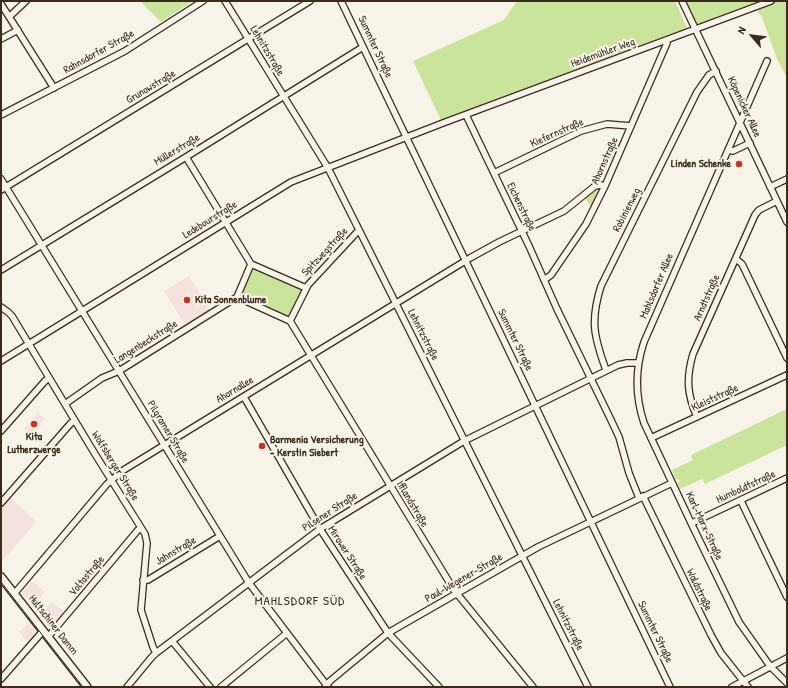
<!DOCTYPE html>
<html>
<head>
<meta charset="utf-8">
<style>
  body { margin:0 }
  #map { position:relative; width:788px; height:688px; overflow:hidden; background:#f7f3e8; font-family:"Patrick Hand",sans-serif }
  canvas { display:block }
  .frame { position:absolute; inset:0; border:2px solid #3b2a1e; pointer-events:none }
  .north { position:absolute; left:732px; top:16px; width:40px; height:40px; -webkit-text-stroke:3px #f7f3e8; paint-order:stroke; rotate:298deg; font-size:11px; font-weight:700; line-height:16px; text-align:center; color:#3b2a1e }
  .north::after { content:''; display:block; margin:auto; width:14px; height:18px; background:#3b2a1e; clip-path:polygon(50% 0,100% 100%,50% 72%,0 100%) }
</style>
</head>
<body>
<div id="map">
<canvas width="788" height="688"></canvas>
<div class="frame"></div>
<div class="north">N</div>
</div>
<script>
const ctx = document.querySelector('canvas').getContext('2d');
ctx.lineJoin = 'round';
function fillPath(path, color) { ctx.fillStyle = color; ctx.fill(path, 'evenodd'); }
function strokePath(path, color, width, dash) { ctx.strokeStyle = color; ctx.lineWidth = width; ctx.lineCap = dash ? 'butt' : 'round'; ctx.setLineDash(dash || []); ctx.stroke(path); }
function drawText(font, color, halo, rows, align = 'center') {
  ctx.font = font + ' "Patrick Hand",sans-serif'; ctx.lineWidth = 4; ctx.setLineDash([]); ctx.textBaseline = 'middle'; ctx.strokeStyle = halo; ctx.fillStyle = color; for (const [text, x, y, turn = 0] of rows) {
    ctx.save(); ctx.translate(x, y); ctx.rotate((+turn || 0) * Math.PI / 180); ctx.textAlign = isNaN(turn) ? turn : align; if (halo) ctx.strokeText(text, 0, 0); ctx.fillText(text, 0, 0); ctx.restore();
  }
}
fillPath(new Path2D(`
  M189 276 210 310 185 325 164 291Z
  M38 413 45 419 31 435 24 429Z
  M11 498 36 522 1 562V510Z
  M32 581 45 592 32 607 22 593Z
  M52 602 65 613 50 630 40 616Z
  M29 623 36 632 28 642 19 632Z`), '#f5e1de');
fillPath(new Path2D(`
  M140 1H193L161 22Z
  M517 1H675L687 28 441 120 413 61 504 20Z
  M684 1H764L695 26Z
  M779 1H787V78L777 59 762 17 755 9Z
  M595 188H598L600 191 592 208 584 196Z
  M256 266 304 288 289 318 241 297 240 295 252 268Z
  M787 409V445L705 484 702 479 680 489 677 483 680 481 678 479 676 480 672 470 693 460 691 455Z`), '#cbe49b');
const minor = new Path2D(`
  M225 1 328 168 588 687
  M341 1 670 687
  M682 1 787 222
  M1 4 54 88
  M10 16 26 1
  M1 39 18 30
  M767 61 644 342C635 369 635 396 644 423L693 527 739 622 770 666 787 683
  M1 115 125 51 203 1
  M466 115 529 246 557 309 611 420 619 437 629 473 639 498
  M728 150 733 151 750 143
  M186 157 251 264
  M494 173 581 131 607 124 631 126
  M1 179 249 583 328 687
  M770 187 787 179
  M1 190 310 1
  M736 259 742 264 787 358
  M1 270 186 157 363 47
  M544 280 551 275 586 224 605 186 667 43V41
  M237 297 251 264 306 288
  M237 297 290 321
  M1 307 8 312 12 316 95 454 145 534 147 543 141 610 153 647 156 653
  M290 321 454 590 533 687
  M290 321 308 285 359 230
  M1 361 291 182 443 123 771 1
  M606 370C594 337 590 321 601 286L697 92 709 75 716 71
  M244 397 320 529 388 633 439 687
  M65 404 102 378 119 371 237 297
  M697 417C687 394 686 378 693 354L755 215 759 210 777 201
  M1 431 45 381 49 378
  M651 438 787 375
  M643 496 711 635 721 653 748 687
  M741 501 787 597
  M1 503 71 423 75 421
  M692 523 787 478
  M143 580H148L220 536
  M14 594 107 484 122 471 470 258 499 242 564 211 595 186 601 185 605 186
  M48 637 138 530 141 528
  M172 641 210 687
  M1 679 43 631
  M127 687 151 658 156 653 320 529 464 441 618 365 627 363H637
  M221 687 287 633
  M325 687 330 681 388 633 407 622 538 547 672 483
  M732 687 787 658`);
const major = new Path2D(`
  M1 577 87 687`);
strokePath(minor, '#3b2a1e', 8);
strokePath(major, '#3b2a1e', 10);
strokePath(minor, '#f7f3e8', 5.5);
strokePath(major, '#f7f3e8', 7);
strokePath(new Path2D(`
  M1 582 83 687`), '#3b2a1e', 1);
for (const [x, y, r, color] of [
  [739,164,4,"#c8321e"],
  [187,300,4,"#c8321e"],
  [34,424,4,"#c8321e"],
  [262,446,4,"#c8321e"]
]) { const dot = new Path2D(); dot.arc(x, y, r, 0, 2 * Math.PI); ctx.fillStyle = color; ctx.fill(dot); strokePath(dot, '#f7f3e8', 1.5); }
drawText('11px', '#3b2a1e', '#f7f3e8', [
  ["Summter Straße",375,47,65],
  ["Lehnitzstraße",267,51,59],
  ["Rahnsdorfer Straße",99,52,-29],
  ["Heidemühler Weg",603,53,-20],
  ["Grunowstraße",151,87,-31],
  ["Köpenicker Allee",744,107,65],
  ["Kiefernstraße",557,133,-24],
  ["Müllerstraße",177,150,-31],
  ["Ahornstraße",605,161,-66],
  ["Eichenstraße",521,207,64],
  ["Robinienweg",627,210,-63],
  ["Ledebourstraße",210,220,-32],
  ["Spitzwegstraße",325,252,-47],
  ["Mahlsdorfer Allee",657,286,-67],
  ["Arndtstraße",707,298,-66],
  ["Lehnitzstraße",423,335,63],
  ["Summter Straße",515,340,64],
  ["Langenbeckstraße",146,342,-32],
  ["Ahornallee",235,390,-31],
  ["Kleiststraße",715,398,-25],
  ["Pilgramer Straße",168,432,59],
  ["Wolfsberger Straße",115,466,58],
  ["Humboldtstraße",746,487,-25],
  ["Ifflandstraße",412,504,59],
  ["Pilsener Straße",330,512,-33],
  ["Karl-Marx-Straße",704,526,65],
  ["Jahnstraße",176,551,-31],
  ["Mirower Straße",347,553,57],
  ["Voltastraße",87,576,-50],
  ["Paul-Wegener-Straße",464,578,-30],
  ["Waldstraße",699,590,64],
  ["Hultschiner Damm",53,625,52],
  ["Lehnitzstraße",568,625,63],
  ["Summter Straße",655,632,64]
]);
drawText('bold 11px', '#3b2a1e', '#f7f3e8', [
  ["Linden Schenke",731,164,"right"],
  ["Kita Sonnenblume",195,300],
  ["Kita",34,437,"center"],
  ["Lutherzwerge",34,450,"center"],
  ["Barmenia Versicherung",270,440],
  ["- Kerstin Siebert",270,453]
], 'left');
ctx.letterSpacing = '1px';
drawText('13px', '#3b2a1e', '#f7f3e8', [
  ["MAHLSDORF SÜD",300,602]
]);
ctx.letterSpacing = '0px';
</script>
</body>
</html>
